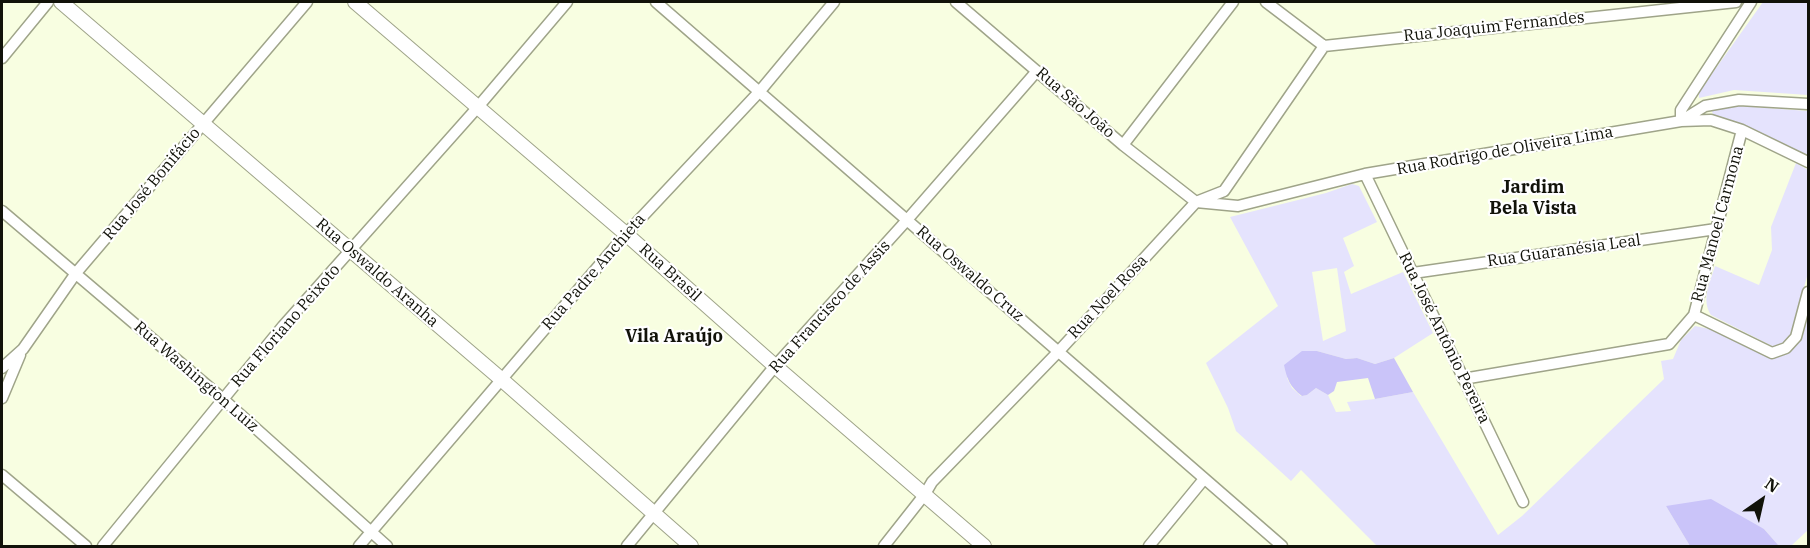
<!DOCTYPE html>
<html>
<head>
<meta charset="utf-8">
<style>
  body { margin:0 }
  #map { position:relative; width:1810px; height:548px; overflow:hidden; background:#f8fee1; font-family:"IBM Plex Serif",serif }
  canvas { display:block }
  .frame { position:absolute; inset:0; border:3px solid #111209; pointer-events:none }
  .north { position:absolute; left:1732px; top:470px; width:60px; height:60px; -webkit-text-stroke:4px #fff; paint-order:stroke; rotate:34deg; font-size:16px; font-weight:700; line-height:24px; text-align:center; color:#111209 }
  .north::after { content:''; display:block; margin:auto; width:21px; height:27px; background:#111209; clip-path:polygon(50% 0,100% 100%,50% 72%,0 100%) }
</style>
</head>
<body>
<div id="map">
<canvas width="1810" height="548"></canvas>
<div class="frame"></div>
<div class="north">N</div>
</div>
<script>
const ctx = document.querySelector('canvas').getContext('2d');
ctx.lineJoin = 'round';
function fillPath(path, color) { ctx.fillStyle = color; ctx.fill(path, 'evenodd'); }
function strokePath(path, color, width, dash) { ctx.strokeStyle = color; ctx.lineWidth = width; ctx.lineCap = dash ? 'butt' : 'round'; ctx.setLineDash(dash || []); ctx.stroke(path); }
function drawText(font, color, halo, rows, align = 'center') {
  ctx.font = font + ' "IBM Plex Serif",serif'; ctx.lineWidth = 4.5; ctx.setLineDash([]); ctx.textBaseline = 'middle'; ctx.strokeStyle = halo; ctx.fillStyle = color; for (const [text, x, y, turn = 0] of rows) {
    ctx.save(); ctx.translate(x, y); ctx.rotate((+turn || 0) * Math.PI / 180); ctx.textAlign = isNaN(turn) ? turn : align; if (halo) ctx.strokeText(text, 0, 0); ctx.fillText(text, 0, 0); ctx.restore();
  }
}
fillPath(new Path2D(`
  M1763 2H1808V95L1734 90 1699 98V92Z
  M1739 106 1808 111V156L1743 126 1713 115 1712 111 1716 107Z
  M1796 163 1808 170V273L1791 334 1782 345 1774 347 1711 315C1701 300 1710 282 1715 266L1759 285 1772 250 1771 227Z
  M1352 184 1359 186 1377 222 1343 238 1354 266 1344 272 1351 294 1403 272 1433 333 1394 358 1375 364 1357 358 1346 359 1317 351 1287 378 1292 388 1301 396 1307 395 1316 388 1328 395 1336 412 1351 411 1347 402 1375 399 1413 392 1498 535 1522 516 1664 379 1661 361 1673 359 1681 340 1695 326 1710 329 1767 357C1795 361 1802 333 1808 312V530L1791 546H1779L1764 529 1666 506 1690 546H1377L1301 470 1291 481 1236 431 1228 408 1206 363 1278 306 1230 217 1326 193ZM1337 268 1346 331 1323 341 1312 272Z`), '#e5e3fd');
fillPath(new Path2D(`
  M1302 351H1317L1346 359 1357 358 1375 364 1394 358 1413 392 1375 399 1368 378 1337 382 1334 391 1328 395 1316 388 1307 395 1302 396C1290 387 1287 379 1284 365Z
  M1711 499 1764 529 1779 546H1690L1666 506Z`), '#cac4f9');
const minor = new Path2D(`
  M656 2 1282 546
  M956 2 1123 145 1196 202 1238 206 1365 174 1681 121 1711 120 1742 130 1808 162
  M1266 2 1324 46
  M1324 46 1736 2
  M2 58 48 2
  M1684 119 1705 106 1739 100 1808 104
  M1681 121V110L1751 2
  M1123 145 1233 2
  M1365 174 1523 502
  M2 211 223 399 387 546
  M1413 273 1716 229
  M1694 315 1772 353 1786 348 1796 337 1808 292
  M2 368 23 349 76 273 307 2
  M1463 379 1669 344 1694 315 1742 130
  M2 398 20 355
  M2 475 86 546
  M103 546 283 326 477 108 567 2
  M359 546 626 234 760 91 834 2
  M627 546 775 366 907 220 1037 71
  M884 546 925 494 932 482 1059 351 1196 202 1224 191 1324 46
  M1149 546 1204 479`);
const tertiary = new Path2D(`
  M61 2 501 379 691 546
  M355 2 626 234 775 366 984 546`);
strokePath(minor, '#9fa489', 13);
strokePath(tertiary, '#9fa489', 16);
strokePath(minor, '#fff', 10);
strokePath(tertiary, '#fff', 14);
drawText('16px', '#111209', '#fff', [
  ["Rua Joaquim Fernandes",1494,27,-6],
  ["Rua São João",1075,103,41],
  ["Rua Rodrigo de Oliveira Lima",1505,151,-10],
  ["Rua José Bonifácio",152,184,-50],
  ["Rua Manoel Carmona",1718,224,-75],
  ["Rua Guaranésia Leal",1564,251,-8],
  ["Rua Padre Anchieta",594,272,-49],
  ["Rua Oswaldo Aranha",377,273,41],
  ["Rua Brasil",670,273,42],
  ["Rua Oswaldo Cruz",970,274,41],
  ["Rua Noel Rosa",1108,297,-47],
  ["Rua Francisco de Assis",830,307,-48],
  ["Rua Floriano Peixoto",286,326,-49],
  ["Rua José Antônio Pereira",1444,338,64],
  ["Rua Washington Luiz",196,377,41]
]);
drawText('bold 18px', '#111209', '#fff', [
  ["Jardim",1533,188],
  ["Bela Vista",1533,209],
  ["Vila Araújo",674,337]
]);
</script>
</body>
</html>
